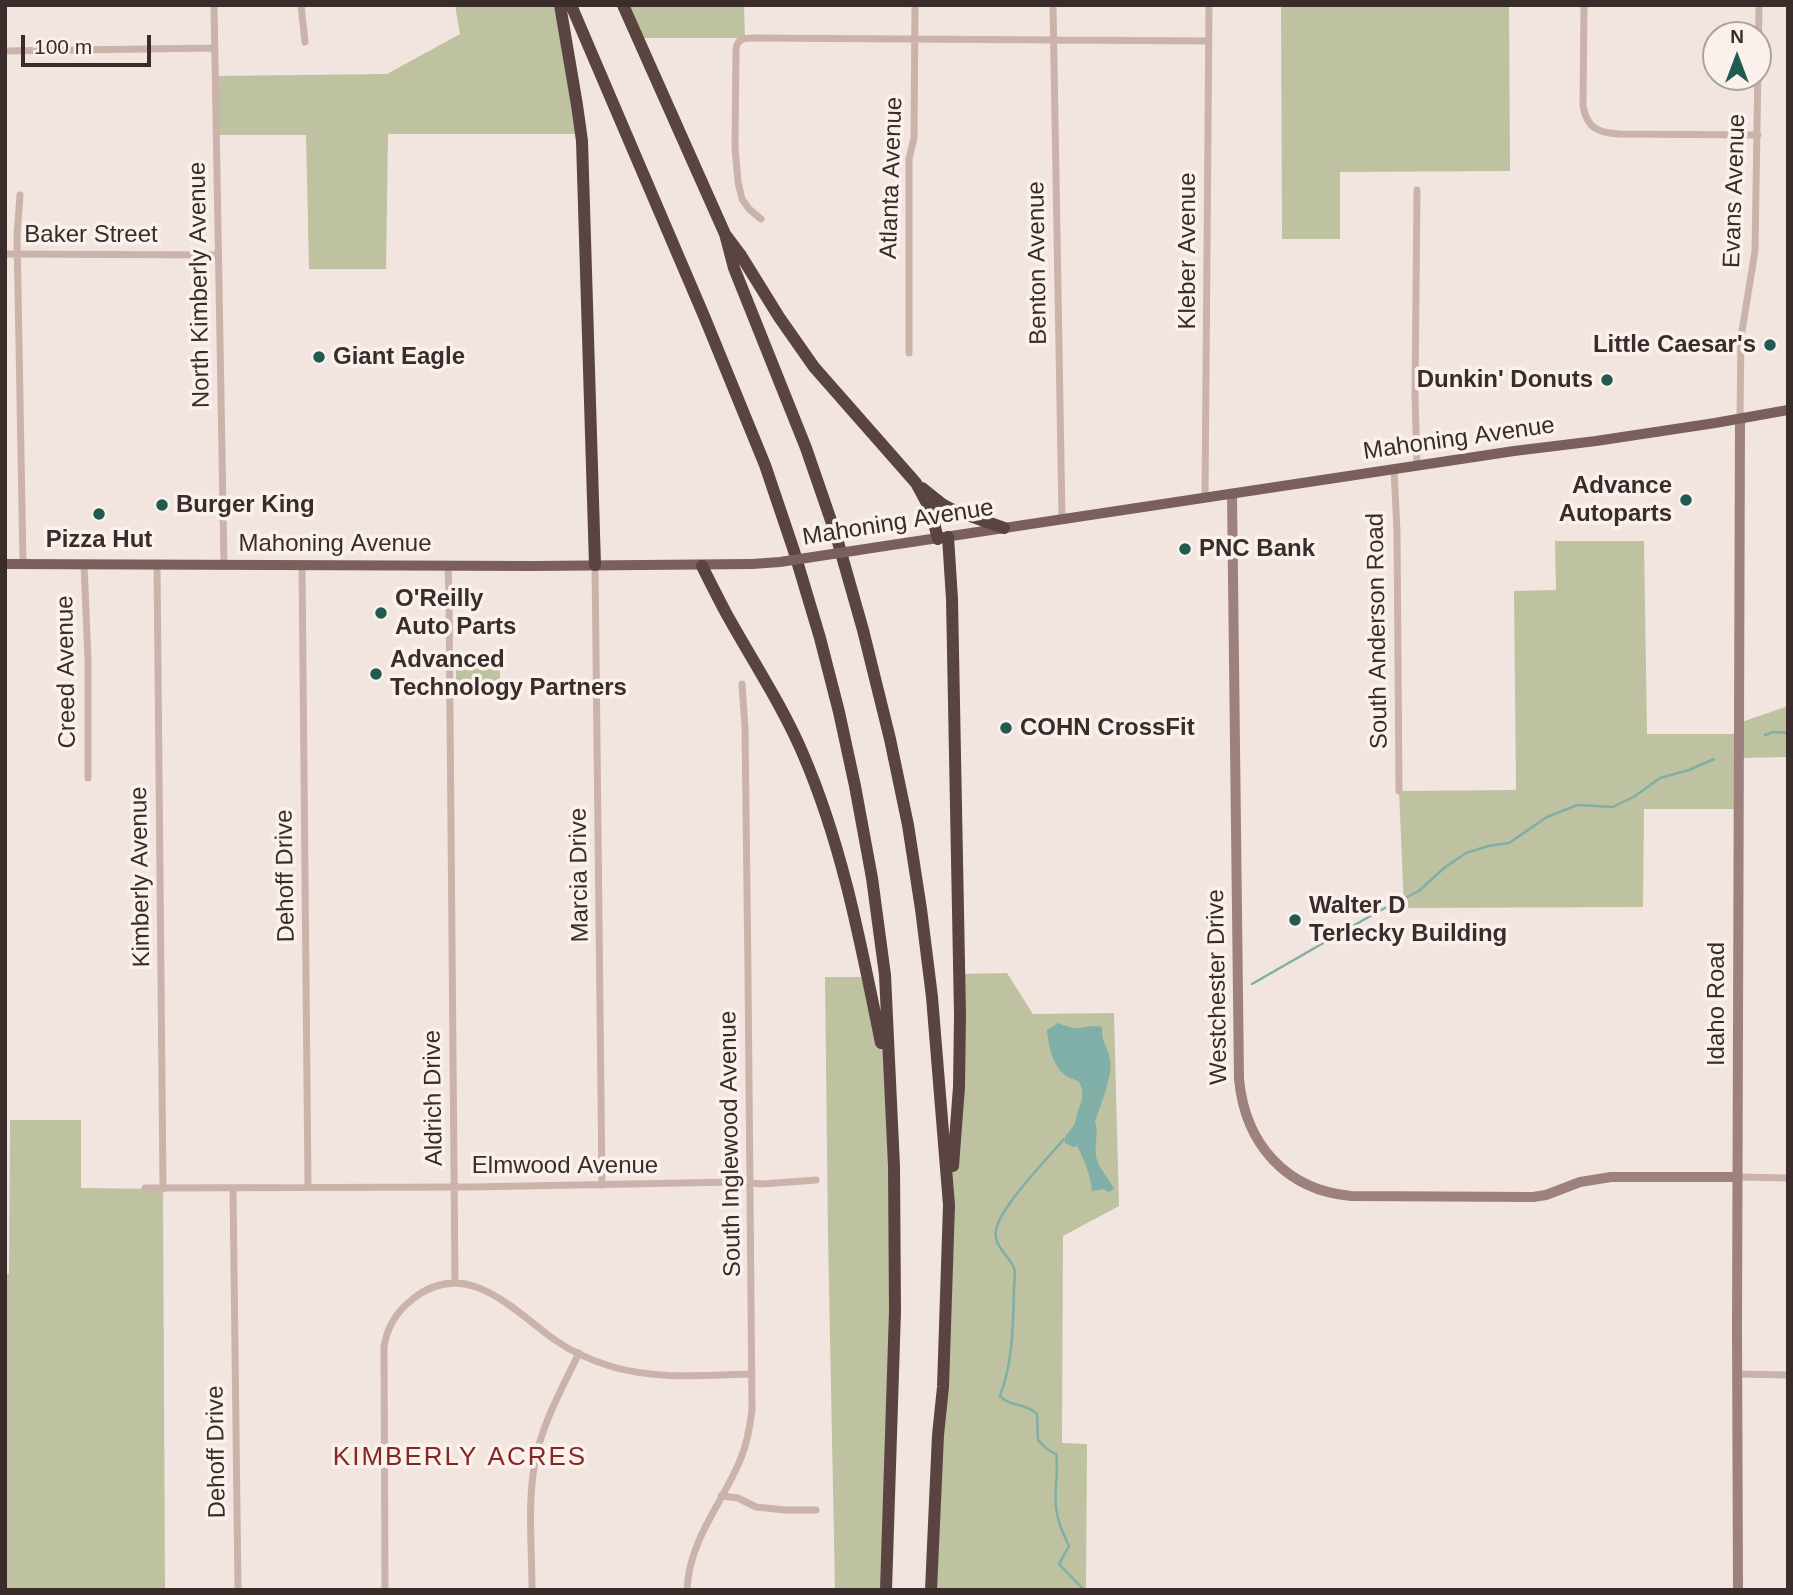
<!DOCTYPE html>
<html>
<head>
<meta charset="utf-8">
<style>
  body { margin:0 }
  #map { position:relative; width:1793px; height:1595px; overflow:hidden; background:#f2e5e0; font-family:Helvetica,sans-serif }
  canvas { display:block }
  .frame { position:absolute; inset:0; border:7px solid #392c2b; pointer-events:none }
  .north { position:absolute; left:1702px; top:21px; width:70px; height:70px; box-sizing:border-box; background:#faf1ec; border:2px solid #ada29f; border-radius:50%; rotate:0deg; font-size:19px; font-weight:700; line-height:28px; text-align:center; color:#392c2b }
  .north::after { content:''; display:block; margin:auto; width:24px; height:32px; background:#215a50; clip-path:polygon(50% 0,100% 100%,50% 72%,0 100%) }
  .scale { position:absolute; left:21px; top:35px; width:130px; height:32px; box-sizing:border-box; border:4px solid #392c2b; border-top:0; padding-left:9px; font-size:21px; line-height:24px; white-space:nowrap; color:#392c2b; -webkit-text-stroke:5px #faf1ec; paint-order:stroke }
</style>
</head>
<body>
<div id="map">
<canvas width="1793" height="1595"></canvas>
<div class="frame"></div>
<div class="north">N</div>
<div class="scale">100 m</div>
</div>
<script>
const ctx = document.querySelector('canvas').getContext('2d');
ctx.lineJoin = 'round';
function fillPath(path, color) { ctx.fillStyle = color; ctx.fill(path, 'evenodd'); }
function strokePath(path, color, width, dash) { ctx.strokeStyle = color; ctx.lineWidth = width; ctx.lineCap = dash ? 'butt' : 'round'; ctx.setLineDash(dash || []); ctx.stroke(path); }
function drawText(font, color, halo, rows, align = 'center') {
  ctx.font = font + ' Helvetica,sans-serif'; ctx.lineWidth = 7; ctx.setLineDash([]); ctx.textBaseline = 'middle'; ctx.strokeStyle = halo; ctx.fillStyle = color; for (const [text, x, y, turn = 0] of rows) {
    ctx.save(); ctx.translate(x, y); ctx.rotate((+turn || 0) * Math.PI / 180); ctx.textAlign = isNaN(turn) ? turn : align; if (halo) ctx.strokeText(text, 0, 0); ctx.fillText(text, 0, 0); ctx.restore();
  }
}
fillPath(new Path2D(`
  M455 5H560L581 134H388L386 269H309L306 135H217L215 76 387 74 460 34Z
  M623 5H744L745 38H638Z
  M1281 5H1509L1510 171 1340 172V239H1282Z
  M1555 541H1644L1647 734H1738L1739 723 1788 706V757L1739 758V809H1644L1643 907 1404 908 1399 791 1516 790 1514 591 1556 590Z
  M456 664H500V689H456Z
  M1007 973 1033 1014 1114 1013 1119 1206 1063 1236 1062 1443 1087 1444 1086 1590H931L959 974Z
  M825 977H867L889 1079 894 1166 886 1590H835L828 1237Z
  M10 1120H81V1188L163 1189 165 1590H5V1274H9Z`), '#bec2a0');
fillPath(new Path2D(`
  M1058 1023C1064 1025 1070 1028 1076 1028 1087 1028 1090 1024 1102 1027 1101 1042 1108 1047 1110 1060 1113 1077 1100 1105 1095 1122 1099 1132 1094 1145 1096 1157 1099 1169 1109 1178 1114 1189L1109 1192 1104 1189 1092 1191C1091 1176 1084 1159 1077 1146L1073 1147 1065 1143C1064 1135 1067 1135 1072 1128 1076 1123 1076 1117 1078 1111 1082 1100 1085 1093 1079 1082 1076 1080 1072 1079 1068 1077 1053 1069 1048 1045 1047 1030Z`), '#7fafa6');
strokePath(new Path2D(`
  M1765 735 1773 732 1788 733
  M1252 984 1379 911 1419 891 1444 868 1466 853 1488 846 1509 843 1547 817 1577 805 1613 807 1635 796 1660 778 1689 770 1714 759
  M1214 998 1226 995
  M1064 1139C1047 1159 1000 1207 996 1230 993 1246 1008 1254 1014 1268 1016 1273 1014 1283 1014 1289 1013 1325 1013 1362 1000 1396 1009 1407 1027 1403 1037 1414L1038 1440 1047 1449 1056 1454C1059 1471 1054 1489 1056 1507 1057 1521 1063 1533 1069 1546L1059 1564 1084 1590`), '#7fafa6', 2.5);
strokePath(new Path2D(`
  M214 5 224 565
  M301 5 305 42
  M1053 5 1062 519
  M1584 5 1583 106C1587 128 1598 133 1619 134L1758 135
  M5 51 214 48
  M1417 190 1415 396 1417 466
  M20 195 17 235 23 564
  M761 219 749 209 742 199 738 182 735 147 736 49C737 39 744 38 753 38L1209 41
  M5 254 218 255
  M909 353V159L914 138 915 5
  M1740 419 1741 337 1755 251 1759 5
  M1394 470 1397 531 1399 791
  M1205 498 1209 5
  M84 564 88 660V778
  M157 565 163 1189
  M302 565 308 1187
  M595 565 602 1185
  M448 566 449 599 455 1283
  M1737 1177 1788 1178
  M145 1188 471 1187 735 1182 762 1184 816 1180
  M233 1188 238 1590
  M1737 1374 1788 1375
  M721 1496 738 1498 756 1507 785 1510H816
  M385 1590 384 1347C387 1326 398 1310 414 1298 467 1257 513 1310 555 1340 572 1352 593 1361 613 1367 658 1380 706 1375 752 1374
  M532 1590C532 1543 526 1494 538 1448 547 1415 564 1384 579 1353
  M687 1590C689 1539 723 1503 741 1458 747 1443 750 1427 752 1410L748 973 745 728 742 684`), '#cbb3ac', 7);
strokePath(new Path2D(`
  M1232 494 1239 1079C1245 1143 1285 1190 1351 1196L1533 1197 1546 1195 1580 1182 1611 1177H1737
  M1738 1590 1737 1328 1740 419`), '#9e817d', 10);
strokePath(new Path2D(`
  M885 546 1514 451 1596 441 1715 423 1788 410
  M5 564 533 566 752 564`), '#7a5f5c', 10);
strokePath(new Path2D(`
  M560 5 577 105 582 141 595 565
  M571 5 704 316 765 465 794 551 820 638 839 712 855 786 872 878 885 975 894 1166 895 1311 886 1590
  M623 5 725 234 740 254 779 317 814 367 916 483 931 511 938 539
  M725 234 734 268 806 448 836 535 863 630 890 739 908 825 921 909 932 997 949 1205 943 1387 938 1435 931 1590
  M922 488 942 504 951 509 1004 528
  M948 537 952 599 960 1015 959 1087 953 1166
  M702 566C710 582 718 598 726 613 752 660 782 705 803 754 843 847 861 945 881 1043`), '#594442', 12);
strokePath(new Path2D(`
  M752 564 780 562 885 546`), '#7a5f5c', 10);
for (const [x, y, r, color] of [
  [1770,345,7,"#215a50"],
  [319,357,7,"#215a50"],
  [1607,380,7,"#215a50"],
  [1686,500,7,"#215a50"],
  [162,505,7,"#215a50"],
  [99,514,7,"#215a50"],
  [1185,549,7,"#215a50"],
  [381,613,7,"#215a50"],
  [376,674,7,"#215a50"],
  [1006,728,7,"#215a50"],
  [1295,920,7,"#215a50"]
]) { const dot = new Path2D(); dot.arc(x, y, r, 0, 2 * Math.PI); ctx.fillStyle = color; ctx.fill(dot); strokePath(dot, '#faf1ec', 2.5); }
drawText('24px', '#392c2b', '#faf1ec', [
  ["Atlanta Avenue",892,178,-88],
  ["Evans Avenue",1735,191,-88],
  ["Baker Street",91,235],
  ["Kleber Avenue",1188,251,-90],
  ["Benton Avenue",1038,263,-91],
  ["North Kimberly Avenue",200,285,-91],
  ["Mahoning Avenue",1459,439,-8],
  ["Mahoning Avenue",898,523,-9],
  ["Mahoning Avenue",335,544],
  ["South Anderson Road",1378,631,-91],
  ["Creed Avenue",67,672,-91],
  ["Marcia Drive",580,875,-91],
  ["Dehoff Drive",286,876,-91],
  ["Kimberly Avenue",141,877,-91],
  ["Westchester Drive",1218,987,-91],
  ["Idaho Road",1717,1004,-90],
  ["Aldrich Drive",434,1098,-91],
  ["South Inglewood Avenue",731,1144,-91],
  ["Elmwood Avenue",565,1166],
  ["Dehoff Drive",217,1452,-91]
]);
drawText('bold 24px', '#392c2b', '#faf1ec', [
  ["Little Caesar's",1756,345,"right"],
  ["Giant Eagle",333,357],
  ["Dunkin' Donuts",1593,380,"right"],
  ["Advance",1672,486,"right"],
  ["Autoparts",1672,514,"right"],
  ["Burger King",176,505],
  ["Pizza Hut",99,540,"center"],
  ["PNC Bank",1199,549],
  ["O'Reilly",395,599],
  ["Auto Parts",395,627],
  ["Advanced",390,660],
  ["Technology Partners",390,688],
  ["COHN CrossFit",1020,728],
  ["Walter D",1309,906],
  ["Terlecky Building",1309,934]
], 'left');
ctx.letterSpacing = '2px';
drawText('26px', '#862726', '#faf1ec', [
  ["KIMBERLY ACRES",460,1458]
]);
ctx.letterSpacing = '0px';
</script>
</body>
</html>
